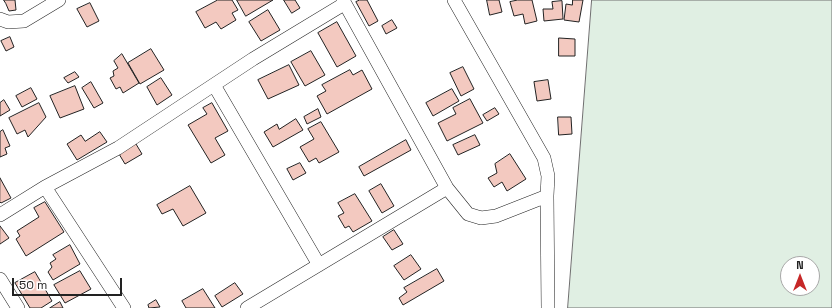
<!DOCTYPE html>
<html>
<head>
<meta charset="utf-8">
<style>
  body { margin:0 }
  #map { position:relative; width:832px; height:308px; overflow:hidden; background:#fff; font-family:"Space Grotesk",sans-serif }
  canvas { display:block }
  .north { position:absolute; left:780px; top:256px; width:40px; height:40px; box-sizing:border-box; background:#fff; border:1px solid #a7a7a7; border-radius:50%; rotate:0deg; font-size:11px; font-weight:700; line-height:16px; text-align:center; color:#222 }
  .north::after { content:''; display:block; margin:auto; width:14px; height:18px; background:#c62828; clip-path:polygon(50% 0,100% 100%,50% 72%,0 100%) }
  .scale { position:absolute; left:12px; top:278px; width:110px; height:18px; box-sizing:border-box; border:2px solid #222; border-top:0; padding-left:5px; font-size:12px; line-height:14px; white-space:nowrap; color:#222; -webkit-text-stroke:3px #fff; paint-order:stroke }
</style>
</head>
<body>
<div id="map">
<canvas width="832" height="308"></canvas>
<div class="north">N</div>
<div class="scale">50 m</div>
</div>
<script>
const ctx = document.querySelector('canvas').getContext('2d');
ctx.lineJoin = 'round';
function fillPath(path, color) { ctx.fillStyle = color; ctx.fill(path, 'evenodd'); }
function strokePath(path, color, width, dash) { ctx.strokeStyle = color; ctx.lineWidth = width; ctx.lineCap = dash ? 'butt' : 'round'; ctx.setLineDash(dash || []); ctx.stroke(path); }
const green = new Path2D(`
  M592 0H832V308H568ZM788 264H812V288H788Z`);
fillPath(green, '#e0efe3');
strokePath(green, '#6f6f6f', 1);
const building = new Path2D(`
  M4 0H15L16 10 9 11 6 4Z
  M218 0H232L238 10 232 13 236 20 221 29 216 22 205 28 196 12Z
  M237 0H273L246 16Z
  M284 0H295L300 8 292 13Z
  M360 0H367L378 21 369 26 356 2Z
  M487 0H499L502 12 490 15Z
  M518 0H532L537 21 525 24 523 14 514 16 510 2Z
  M573 0H583L579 22 564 20 566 4 572 5Z
  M562 1 563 19 544 21 543 9H553L552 2Z
  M90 3 99 21 87 27 77 9Z
  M268 10 280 30 261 41 249 22Z
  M392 20 397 28 386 34 382 26Z
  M337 22 356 56 337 67 318 33Z
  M10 37 14 47 6 51 1 41Z
  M559 38 575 39V56H559Z
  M151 49 164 70 140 84 128 63Z
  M311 51 325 75 305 86 291 62Z
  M122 54 139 83 123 93 120 87 116 89 110 78 114 76 113 71 118 68 114 61Z
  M289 65 299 85 268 99 258 80Z
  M463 67 474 89 461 96 450 73Z
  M350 70 353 75 362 70 372 89 327 114 317 96 326 91 322 85Z
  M75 72 79 77 68 83 64 78Z
  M161 78 172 95 157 105 147 87Z
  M548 80 551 99 537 101 534 82Z
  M91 82 103 103 94 108 82 88Z
  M75 86 84 109 60 118 50 96Z
  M31 88 37 99 22 107 16 96Z
  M452 89 459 101 433 116 426 103Z
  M470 99 483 123 447 141 438 123 456 114 453 108Z
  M4 100 10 110 0 116V103Z
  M39 103 46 117 28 137 25 130 17 134 9 118Z
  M212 103 228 131 215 138 225 155 211 163 188 125 207 114 203 108Z
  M495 108 499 114 487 121 483 115Z
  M318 109 321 117 307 124 304 117Z
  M558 117H571L572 134 559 135Z
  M296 119 303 130 273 147 264 132 277 124 279 129Z
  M321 122 339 152 319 163 316 158 309 162 300 147 314 139 308 129Z
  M3 130 10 146 5 148 7 154 0 157V132Z
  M100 132 107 142 77 160 67 144 81 135 85 141Z
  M475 135 480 145 458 155 453 145Z
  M406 140 411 150 364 176 359 167Z
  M136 144 142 154 125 164 119 154Z
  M510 154 526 179 507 191 502 182 494 187 488 178 497 173 495 164Z
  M300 163 306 173 293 180 287 169Z
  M0 178 11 198 1 203 0 202Z
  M381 184 394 206 382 213 369 191Z
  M190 186 206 213 183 226 173 209 162 214 157 205Z
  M355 194 372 221 353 232 349 226 345 228 338 216 344 213 338 203Z
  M45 202 64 232 26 256 16 239 20 236 17 231 39 217 34 208Z
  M0 226 9 238 0 244Z
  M394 230 403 244 392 250 383 237Z
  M70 245 80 264 53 280 48 272 52 267 50 263 56 259 53 255Z
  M411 255 421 269 404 280 394 266Z
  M437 269 444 281 403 305 399 298 407 292 404 288Z
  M80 271 91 289 65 303 54 285Z
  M35 272 52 301 41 308H30L15 283Z
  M235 283 243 294 222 307 215 296Z
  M203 289 215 308H186L182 301Z
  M156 300 160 307 149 308 148 305Z
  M60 302 63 308H50Z`);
fillPath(building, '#f3c9c0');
strokePath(building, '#222', 1);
const street = new Path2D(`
  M343 0 447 188 468 214 481 218 496 216 547 196
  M454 0 544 158 548 176 547 196 548 308
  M0 19 8 22 24 21 59 0
  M214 85 319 265
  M45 187 124 308
  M0 215 45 187 118 148 253 59 344 4
  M0 279 18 308
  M247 308 447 188`);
strokePath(street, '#222', 14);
strokePath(street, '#fff', 13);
</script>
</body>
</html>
